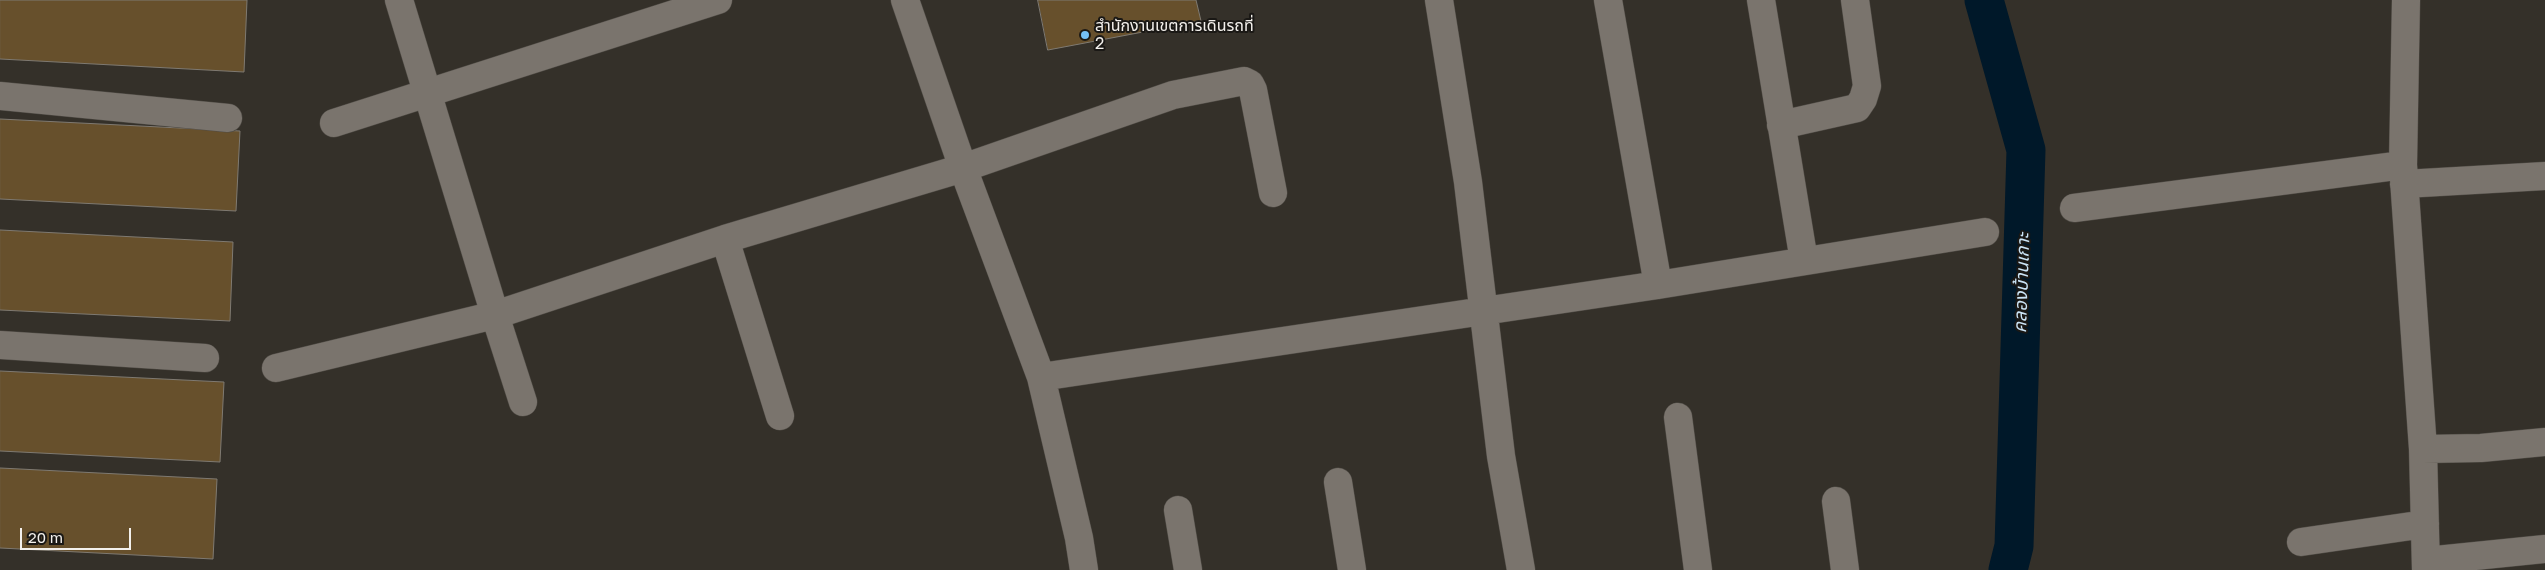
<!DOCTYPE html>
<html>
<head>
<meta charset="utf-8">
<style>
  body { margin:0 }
  #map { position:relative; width:2545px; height:570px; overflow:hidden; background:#343029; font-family:"Golos Text",sans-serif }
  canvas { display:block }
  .scale { position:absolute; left:20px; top:528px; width:111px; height:22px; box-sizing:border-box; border:2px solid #f3f0ec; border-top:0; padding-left:6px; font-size:15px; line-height:18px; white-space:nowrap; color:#f3f0ec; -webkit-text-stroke:4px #1a1815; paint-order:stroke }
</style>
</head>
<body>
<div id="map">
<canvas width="2545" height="570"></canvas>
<div class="scale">20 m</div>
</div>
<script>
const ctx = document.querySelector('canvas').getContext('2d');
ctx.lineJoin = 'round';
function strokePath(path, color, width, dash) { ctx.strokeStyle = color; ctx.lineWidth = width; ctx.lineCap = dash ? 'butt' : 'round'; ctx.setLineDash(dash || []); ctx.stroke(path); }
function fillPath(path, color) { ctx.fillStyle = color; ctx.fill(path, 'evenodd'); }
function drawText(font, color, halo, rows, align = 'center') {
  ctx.font = font + ' "Golos Text","Noto Sans Thai",sans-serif'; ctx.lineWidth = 4; ctx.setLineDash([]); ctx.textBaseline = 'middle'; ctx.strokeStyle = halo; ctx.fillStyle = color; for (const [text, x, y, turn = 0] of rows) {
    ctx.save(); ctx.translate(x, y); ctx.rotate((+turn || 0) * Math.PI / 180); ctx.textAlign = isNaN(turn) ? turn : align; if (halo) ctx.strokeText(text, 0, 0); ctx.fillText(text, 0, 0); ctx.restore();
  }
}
strokePath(new Path2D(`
  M1984 0 2026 150 2014 546 2008 570`), '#001829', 39);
const building = new Path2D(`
  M0 0H247L244 72 0 59Z
  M1038 0H1196L1201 21 1048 50Z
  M0 119 240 131 236 211 0 199Z
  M0 230 233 242 230 321 0 310Z
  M0 371 224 382 220 462 0 451Z
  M0 468 217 479 213 559 0 548Z`);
fillPath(building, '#67502c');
strokePath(building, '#7f7a72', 1);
const minor = new Path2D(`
  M399 0 495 315 523 402
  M905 0 963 168 1041 377 1079 538 1084 570
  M1439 0 1468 182 1501 456 1521 570
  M1608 0 1658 285
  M1761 0 1804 261
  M2406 0 2403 165 2423 449 2426 570
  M0 96 228 118
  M334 123 718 0
  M1781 125 1857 108 1863 99 1867 86 1855 0
  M2404 184 2545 176
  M2074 208 2403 165
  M725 239 780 416
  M0 345 205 358
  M276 368 495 315 725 239 963 168 1173 95 1244 81 1250 84 1253 90 1273 193
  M1041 377 1658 285 1985 232
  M1678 417 1698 570
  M2423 449 2481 448 2545 442
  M1338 482 1352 570
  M1836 501 1845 570
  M1178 510 1188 570
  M2301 542 2425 524
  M2426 561 2545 549`);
strokePath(minor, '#504c46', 29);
strokePath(minor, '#7a746d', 28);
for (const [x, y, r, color] of [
  [1085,35,5,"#74c0f6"]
]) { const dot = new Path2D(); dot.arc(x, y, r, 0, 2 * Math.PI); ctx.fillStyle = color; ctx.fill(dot); strokePath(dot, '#1a1815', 2); }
drawText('16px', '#f3f0ec', '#1a1815', [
  ["สำนักงานเขตการเดินรถที่",1095,26],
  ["2",1095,44]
], 'left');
drawText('italic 18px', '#cbe4f6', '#1a1815', [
  ["คลองบ้านเกาะ",2022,283,-88]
]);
</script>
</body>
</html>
